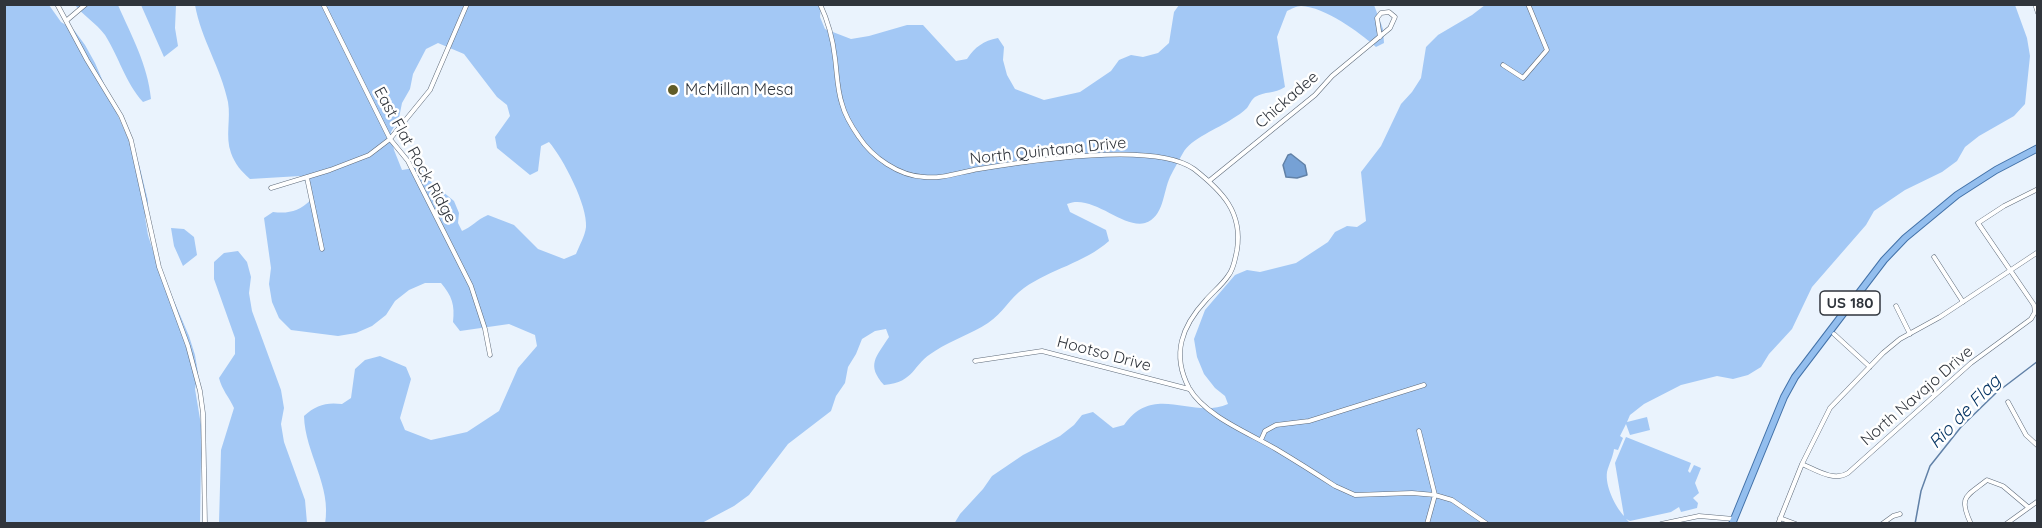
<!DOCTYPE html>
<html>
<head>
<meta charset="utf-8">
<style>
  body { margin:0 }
  #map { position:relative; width:2042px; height:528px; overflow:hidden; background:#eaf3fd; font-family:Quicksand,sans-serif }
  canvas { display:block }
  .frame { position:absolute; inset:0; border:6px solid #30353c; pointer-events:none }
</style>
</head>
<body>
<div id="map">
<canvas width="2042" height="528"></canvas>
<div class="frame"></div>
</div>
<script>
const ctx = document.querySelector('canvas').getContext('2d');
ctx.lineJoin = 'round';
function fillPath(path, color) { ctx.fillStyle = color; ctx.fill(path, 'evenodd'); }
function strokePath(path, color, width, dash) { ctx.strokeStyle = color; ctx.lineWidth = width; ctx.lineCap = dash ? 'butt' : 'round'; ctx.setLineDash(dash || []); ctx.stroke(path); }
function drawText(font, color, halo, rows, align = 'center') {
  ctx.font = font + ' Quicksand,sans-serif'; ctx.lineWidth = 5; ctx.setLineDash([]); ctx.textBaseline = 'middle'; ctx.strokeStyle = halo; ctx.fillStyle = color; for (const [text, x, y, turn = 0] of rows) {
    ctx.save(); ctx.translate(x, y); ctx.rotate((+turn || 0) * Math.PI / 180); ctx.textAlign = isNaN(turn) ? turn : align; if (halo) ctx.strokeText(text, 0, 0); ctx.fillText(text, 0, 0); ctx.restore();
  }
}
fillPath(new Path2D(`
  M4 5H49L61 22 74 30 85 45 95 63 139 164 148 201 145 217 148 235 154 254 189 336 195 355 198 373 195 389 204 443 201 459 200 523H5Z
  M75 5H118C131 35 148 65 151 99L143 102C125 82 119 57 105 35 96 23 84 16 75 5Z
  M141 5H176L175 28 178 46 164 57Z
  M195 5H821L820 17 825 29 851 39 869 36 907 25H923L956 61 967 59C975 47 983 41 998 38L1004 47 1003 60 1007 75 1015 89 1044 100 1080 92 1111 71 1119 60 1131 55 1143 57 1158 53 1169 43 1174 12 1179 5H1374L1383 29 1384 43 1376 47C1359 32 1325 7 1301 6 1297 6 1291 9 1287 11L1277 37 1285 87C1274 94 1265 91 1255 97 1251 100 1250 104 1247 108 1243 112 1237 116 1232 119 1219 128 1190 139 1183 153 1179 160 1174 169 1170 177 1163 192 1164 217 1145 223 1123 229 1092 193 1067 204L1070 212 1106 230 1109 241C1084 263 1051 269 1024 288 1010 298 1003 313 988 323 971 334 952 340 935 351 911 365 916 382 884 385 866 365 876 357 889 337L886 329 875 331 862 339 856 354 848 367 845 383 836 396 831 411 788 444 749 495 734 506 700 524H325C332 486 305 453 304 416 316 405 326 402 342 404L351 398 355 369 365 360 380 356 406 367 411 379 400 418 405 430 431 440 467 432 499 411 518 368 537 346 535 335 509 324 460 331 453 322C455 305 452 296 441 283H425L409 290 395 301 386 315 372 326 356 333 338 336 291 330 279 318 272 302 269 284 271 268 264 218 273 212C289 214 299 211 311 200L310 186 300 176 250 179C241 171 235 164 231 153 225 136 231 119 228 102 221 68 201 39 195 5ZM438 43 464 54 497 97 507 105 510 116 495 137 497 148 530 175 538 171 541 146 549 142C563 158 588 206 586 227 585 236 579 246 576 254L564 259 538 249 514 225 488 215C476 220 472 227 462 231L458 223 459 213 454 201 431 182 420 167 402 170 394 150 391 132 399 118 402 103 410 89 413 74 426 49Z
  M1485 5H2015L2027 38 2030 56 2025 104 2014 116 1979 136 1965 147 1957 161 1942 172 1905 190 1874 211 1866 225 1812 287 1792 329 1769 354 1761 367 1748 375 1733 379 1717 376 1681 385 1644 404 1630 415 1627 422 1647 417 1650 430 1630 435 1626 424 1620 436 1623 438 1618 450 1614 449C1613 457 1609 464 1607 472 1605 486 1615 506 1624 516L1615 463 1626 437 1691 463 1688 471 1690 473 1694 465 1701 468 1695 483 1699 493 1693 498 1698 503 1697 508 1681 512 1679 507 1671 512 1630 521 1626 519 1631 524H954L960 514 983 489 992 476 1023 455 1060 436 1074 425 1082 415 1093 412 1113 428 1124 425C1154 382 1192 420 1228 404L1225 396 1215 388 1204 374 1197 357 1194 339 1205 310 1235 275 1247 270 1260 272 1296 263 1328 242 1335 232 1347 226 1357 227 1366 221 1361 172 1381 146 1401 104 1412 92 1421 78 1426 47 1438 35 1472 15Z
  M171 228 184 229 194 237 197 255 183 266 174 246Z
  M238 251 247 262 251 277 249 293 252 311 281 390 284 408 281 424 284 442 305 500 307 523H219L221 450 234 408C229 397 222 390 219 378L235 354V338L214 279V262L224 253Z`), '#a3c8f5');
const water = new Path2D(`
  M1291 154 1305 165 1307 175 1297 178 1286 177 1283 165 1288 155Z`);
fillPath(water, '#76a1d5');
strokePath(water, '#6181a7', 1.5);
strokePath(new Path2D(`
  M1915 524 1921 491 1930 466 1961 427 1996 393 2038 361`), '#6181a7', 1.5);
const minor = new Path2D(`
  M57 4 87 60 121 116 131 140 159 267 188 346 200 391 203 413 205 524
  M323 4 390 139 408 161 471 286 485 329 490 355
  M820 4C828 21 833 40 835 58 837 73 837 89 842 104 845 116 852 127 859 137 872 157 899 176 924 177 943 179 960 172 979 169 1027 161 1155 141 1194 169 1222 191 1243 212 1237 250 1235 259 1234 269 1228 276 1222 285 1213 292 1206 300 1182 326 1171 354 1189 388 1205 416 1249 433 1276 449 1296 461 1315 473 1335 486L1355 495 1412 493 1435 495 1452 500 1487 524
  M2035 4 2038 13
  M66 21 86 4
  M1503 65 1523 78 1547 50 1528 4
  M307 178 322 249
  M1209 181 1315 95 1332 76 1390 28 1395 17 1389 12 1381 13 1377 18 1380 37
  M271 188 330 170 369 155 390 139 430 90 467 4
  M1934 257 1963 302
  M1896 306 1910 334
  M1834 334 1870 367
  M975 361 1042 351 1189 389
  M2008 402 2026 435 2038 446
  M1419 431 1435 495 1427 524
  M1261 440 1265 431 1276 425 1309 421 1424 385
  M1802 464C1816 470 1834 482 1848 473L1971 363 2031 319 2035 312 2034 305 1978 223 2004 206 2038 189
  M1780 518 1796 524
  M1661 524 1699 516 1734 519
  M1778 524 1802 464 1830 408 1883 353 1900 339 1940 317 2038 252
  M1882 524 1893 516 1900 514
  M1971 524C1958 496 1966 497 1987 480L2003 486 2028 507
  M2006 524 2038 501`);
const primary = new Path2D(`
  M1732 524 1784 397 1795 377 1884 260 1905 238 1957 195 1996 170 2038 148`);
strokePath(minor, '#5f6b7a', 5);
strokePath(primary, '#4271a8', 8);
strokePath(minor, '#fff', 4);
strokePath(primary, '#93beee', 6);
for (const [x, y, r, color] of [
  [673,90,6,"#615c28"]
]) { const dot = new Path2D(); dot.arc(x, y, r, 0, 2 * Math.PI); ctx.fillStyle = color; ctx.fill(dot); strokePath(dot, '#fff', 2); }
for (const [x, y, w] of [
  [1850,303,60]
]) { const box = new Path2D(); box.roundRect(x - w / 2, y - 12, w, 24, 4.5); ctx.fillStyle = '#fff'; ctx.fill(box); strokePath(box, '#30353c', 1.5); }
drawText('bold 15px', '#30353c', null, [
  ["US 180",1850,303]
]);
drawText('16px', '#30353c', '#fff', [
  ["McMillan Mesa",685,90]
], 'left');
drawText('16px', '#30353c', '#fff', [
  ["Chickadee",1287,100,-41],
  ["North Quintana Drive",1048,151,-6],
  ["East Flat Rock Ridge",415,155,61],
  ["Hootso Drive",1104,354,15],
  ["North Navajo Drive",1917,396,-41]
]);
drawText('italic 18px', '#053463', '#fff', [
  ["Rio de Flag",1965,412,-46]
]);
</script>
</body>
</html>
